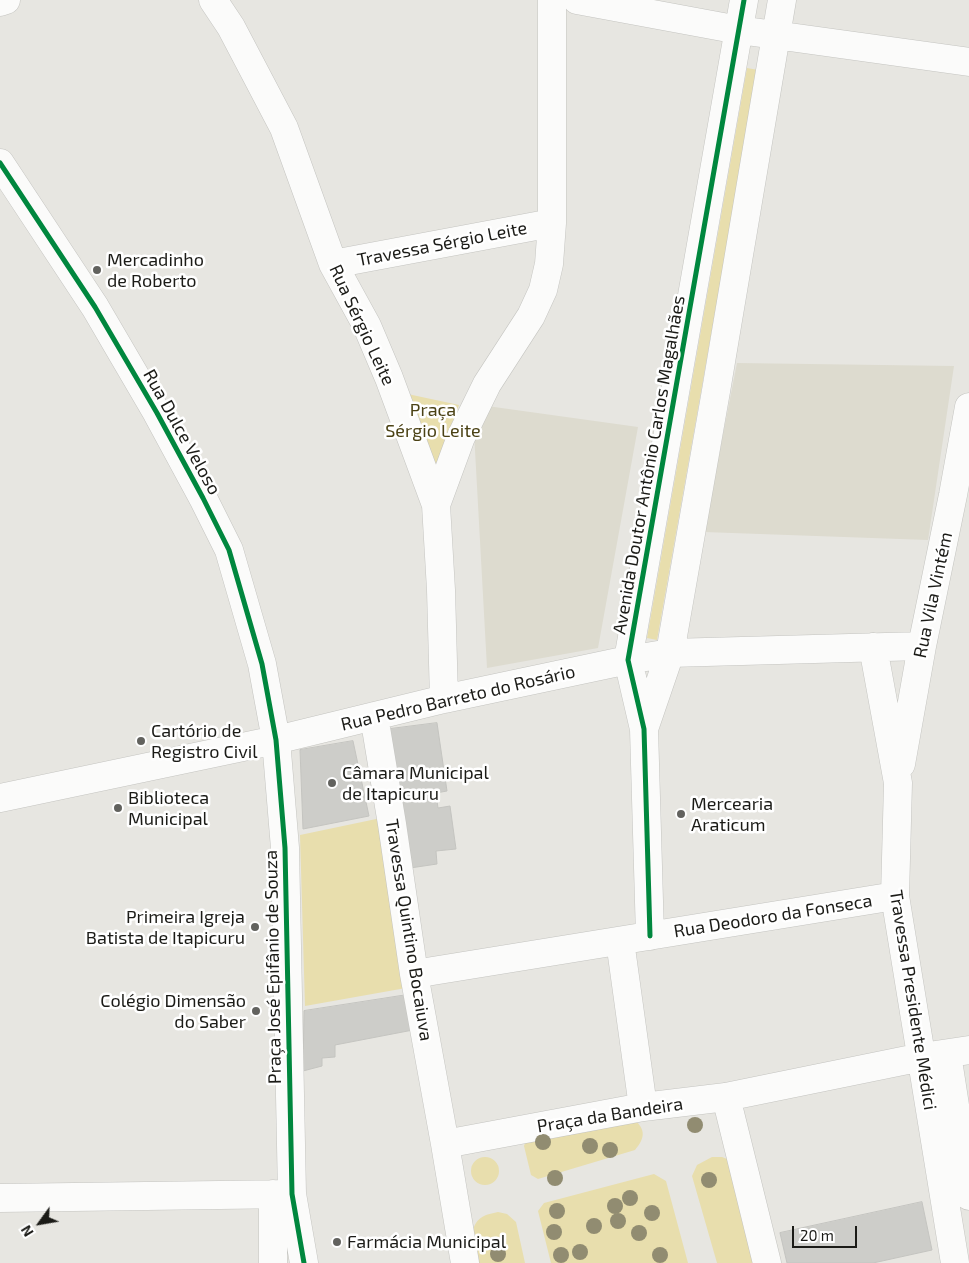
<!DOCTYPE html>
<html>
<head>
<meta charset="utf-8">
<style>
  body { margin:0 }
  #map { position:relative; width:969px; height:1263px; overflow:hidden; background:#e7e6e1; font-family:"Exo 2",sans-serif }
  canvas { display:block }
  .north { position:absolute; left:15px; top:1198px; width:50px; height:50px; -webkit-text-stroke:4px #fff; paint-order:stroke; rotate:238deg; font-size:14px; font-weight:700; line-height:20px; text-align:center; color:#1b1b17 }
  .north::after { content:''; display:block; margin:auto; width:18px; height:22px; background:#1b1b17; clip-path:polygon(50% 0,100% 100%,50% 72%,0 100%) }
  .scale { position:absolute; left:792px; top:1226px; width:65px; height:22px; box-sizing:border-box; border:2px solid #1b1b17; border-top:0; padding-left:6px; font-size:15px; line-height:18px; white-space:nowrap; color:#1b1b17; -webkit-text-stroke:4px #fff; paint-order:stroke }
</style>
</head>
<body>
<div id="map">
<canvas width="969" height="1263"></canvas>
<div class="north">N</div>
<div class="scale">20 m</div>
</div>
<script>
const ctx = document.querySelector('canvas').getContext('2d');
ctx.lineJoin = 'round';
function fillPath(path, color) { ctx.fillStyle = color; ctx.fill(path, 'evenodd'); }
function strokePath(path, color, width, dash) { ctx.strokeStyle = color; ctx.lineWidth = width; ctx.lineCap = dash ? 'butt' : 'round'; ctx.setLineDash(dash || []); ctx.stroke(path); }
function drawText(font, color, halo, rows, align = 'center') {
  ctx.font = font + ' "Exo 2",sans-serif'; ctx.lineWidth = 5; ctx.setLineDash([]); ctx.textBaseline = 'middle'; ctx.strokeStyle = halo; ctx.fillStyle = color; for (const [text, x, y, turn = 0] of rows) {
    ctx.save(); ctx.translate(x, y); ctx.rotate((+turn || 0) * Math.PI / 180); ctx.textAlign = isNaN(turn) ? turn : align; if (halo) ctx.strokeText(text, 0, 0); ctx.fillText(text, 0, 0); ctx.restore();
  }
}
fillPath(new Path2D(`
  M737 363 954 366 928 540 704 532Z
  M487 406 638 427 598 648 487 668 474 432Z`), '#dddbcf');
fillPath(new Path2D(`
  M747 68 758 70 657 640 647 638Z
  M403 393 459 405 432 477Z
  M381 818 406 988 305 1006 300 835Z
  M634 1119C646 1130 645 1138 635 1150L538 1179 531 1175 524 1146 526 1140Z
  M712 1157H722L732 1161 758 1263H717L692 1176 697 1165Z
  M471 1171a14 14 0 1 1 28 0a14 14 0 1 1-28 0Z
  M654 1174 666 1181 688 1263H551L538 1211 544 1203Z
  M498 1212 507 1214 516 1222 525 1263H475C473 1247 466 1223 486 1215 489 1214 494 1213 498 1212Z`), '#e8dead');
const building = new Path2D(`
  M437 723 447 791 436 793 438 808 450 806 456 849 436 851 437 864 410 868 390 729Z
  M353 741 369 816 303 829 300 750Z
  M407 995 413 1030 335 1045V1057L322 1058V1066L303 1071 304 1011Z
  M922 1202 932 1250 873 1263H787L780 1233Z`);
fillPath(building, '#cdcdc9');
strokePath(building, '#c4c4c0', 1);
const minor = new Path2D(`
  M213 0 231 27 284 128 333 264 367 326 389 378 436 505 441 590 444 699
  M577 0 739 30 969 62
  M0 2 6 0
  M0 163 95 307 157 413 203 498 229 550 262 664 276 740 285 848 292 1194 304 1263
  M333 264 552 223
  M436 505 461 437 487 384 531 316 543 290 549 264 552 223V0
  M873 647 898 783 895 896 955 1263
  M374 716 392 824 414 974 445 1144 465 1263
  M644 729 670 653 716 391 782 0
  M901 764 922 646 953 495 969 407
  M0 798 276 740 444 699 628 660 670 653 922 646
  M650 936 644 729 628 660 744 0
  M620 941 643 1107
  M414 974 895 896
  M947 1054 969 1196
  M726 1097 767 1263
  M445 1144 643 1107 726 1097 922 1057 969 1050
  M273 1194V1263
  M0 1198 292 1194`);
strokePath(minor, '#c4c4c0', 29);
strokePath(minor, '#fbfbfa', 28);
strokePath(new Path2D(`
  M0 163 95 307 157 413 203 498 229 550 262 664 276 740 285 848 292 1194 304 1263
  M650 936 644 729 628 660 744 0`), '#00873e', 5);
ctx.fillStyle = '#918c71';
for (const [x, y] of [
  [695,1125],
  [543,1142],
  [590,1146],
  [610,1150],
  [555,1178],
  [709,1180],
  [630,1198],
  [615,1206],
  [557,1211],
  [652,1213],
  [618,1221],
  [594,1226],
  [554,1232],
  [639,1233],
  [580,1252],
  [498,1254],
  [561,1255],
  [660,1255]
]) { ctx.beginPath(); ctx.arc(x, y, 8, 0, 2 * Math.PI); ctx.fill(); }
for (const [x, y, r, color] of [
  [97,270,5,"#62625e"],
  [141,741,5,"#62625e"],
  [332,783,5,"#62625e"],
  [118,808,5,"#62625e"],
  [681,814,5,"#62625e"],
  [255,927,5,"#62625e"],
  [256,1011,5,"#62625e"],
  [337,1242,5,"#62625e"]
]) { const dot = new Path2D(); dot.arc(x, y, r, 0, 2 * Math.PI); ctx.fillStyle = color; ctx.fill(dot); strokePath(dot, '#fff', 2); }
drawText('18px', '#1b1b17', '#fff', [
  ["Travessa Sérgio Leite",442,244,-11],
  ["Rua Sérgio Leite",362,325,65],
  ["Rua Dulce Veloso",182,432,61],
  ["Avenida Doutor Antônio Carlos Magalhães",649,465,-80],
  ["Rua Vila Vintém",933,595,-78],
  ["Rua Pedro Barreto do Rosário",458,698,-13],
  ["Rua Deodoro da Fonseca",773,916,-9],
  ["Travessa Quintino Bocaiuva",409,930,81],
  ["Praça José Epifânio de Souza",273,967,-91],
  ["Travessa Presidente Médici",913,1000,81],
  ["Praça da Bandeira",610,1115,-9]
]);
drawText('18px', '#1b1b17', '#fff', [
  ["Mercadinho",107,260],
  ["de Roberto",107,281],
  ["Cartório de",151,731],
  ["Registro Civil",151,752],
  ["Câmara Municipal",342,773],
  ["de Itapicuru",342,794],
  ["Biblioteca",128,798],
  ["Municipal",128,819],
  ["Mercearia",691,804],
  ["Araticum",691,825],
  ["Primeira Igreja",245,917,"right"],
  ["Batista de Itapicuru",245,938,"right"],
  ["Colégio Dimensão",246,1001,"right"],
  ["do Saber",246,1022,"right"],
  ["Farmácia Municipal",347,1242]
], 'left');
drawText('18px', '#4b4215', '#fff', [
  ["Praça",433,410],
  ["Sérgio Leite",433,431]
]);
</script>
</body>
</html>
